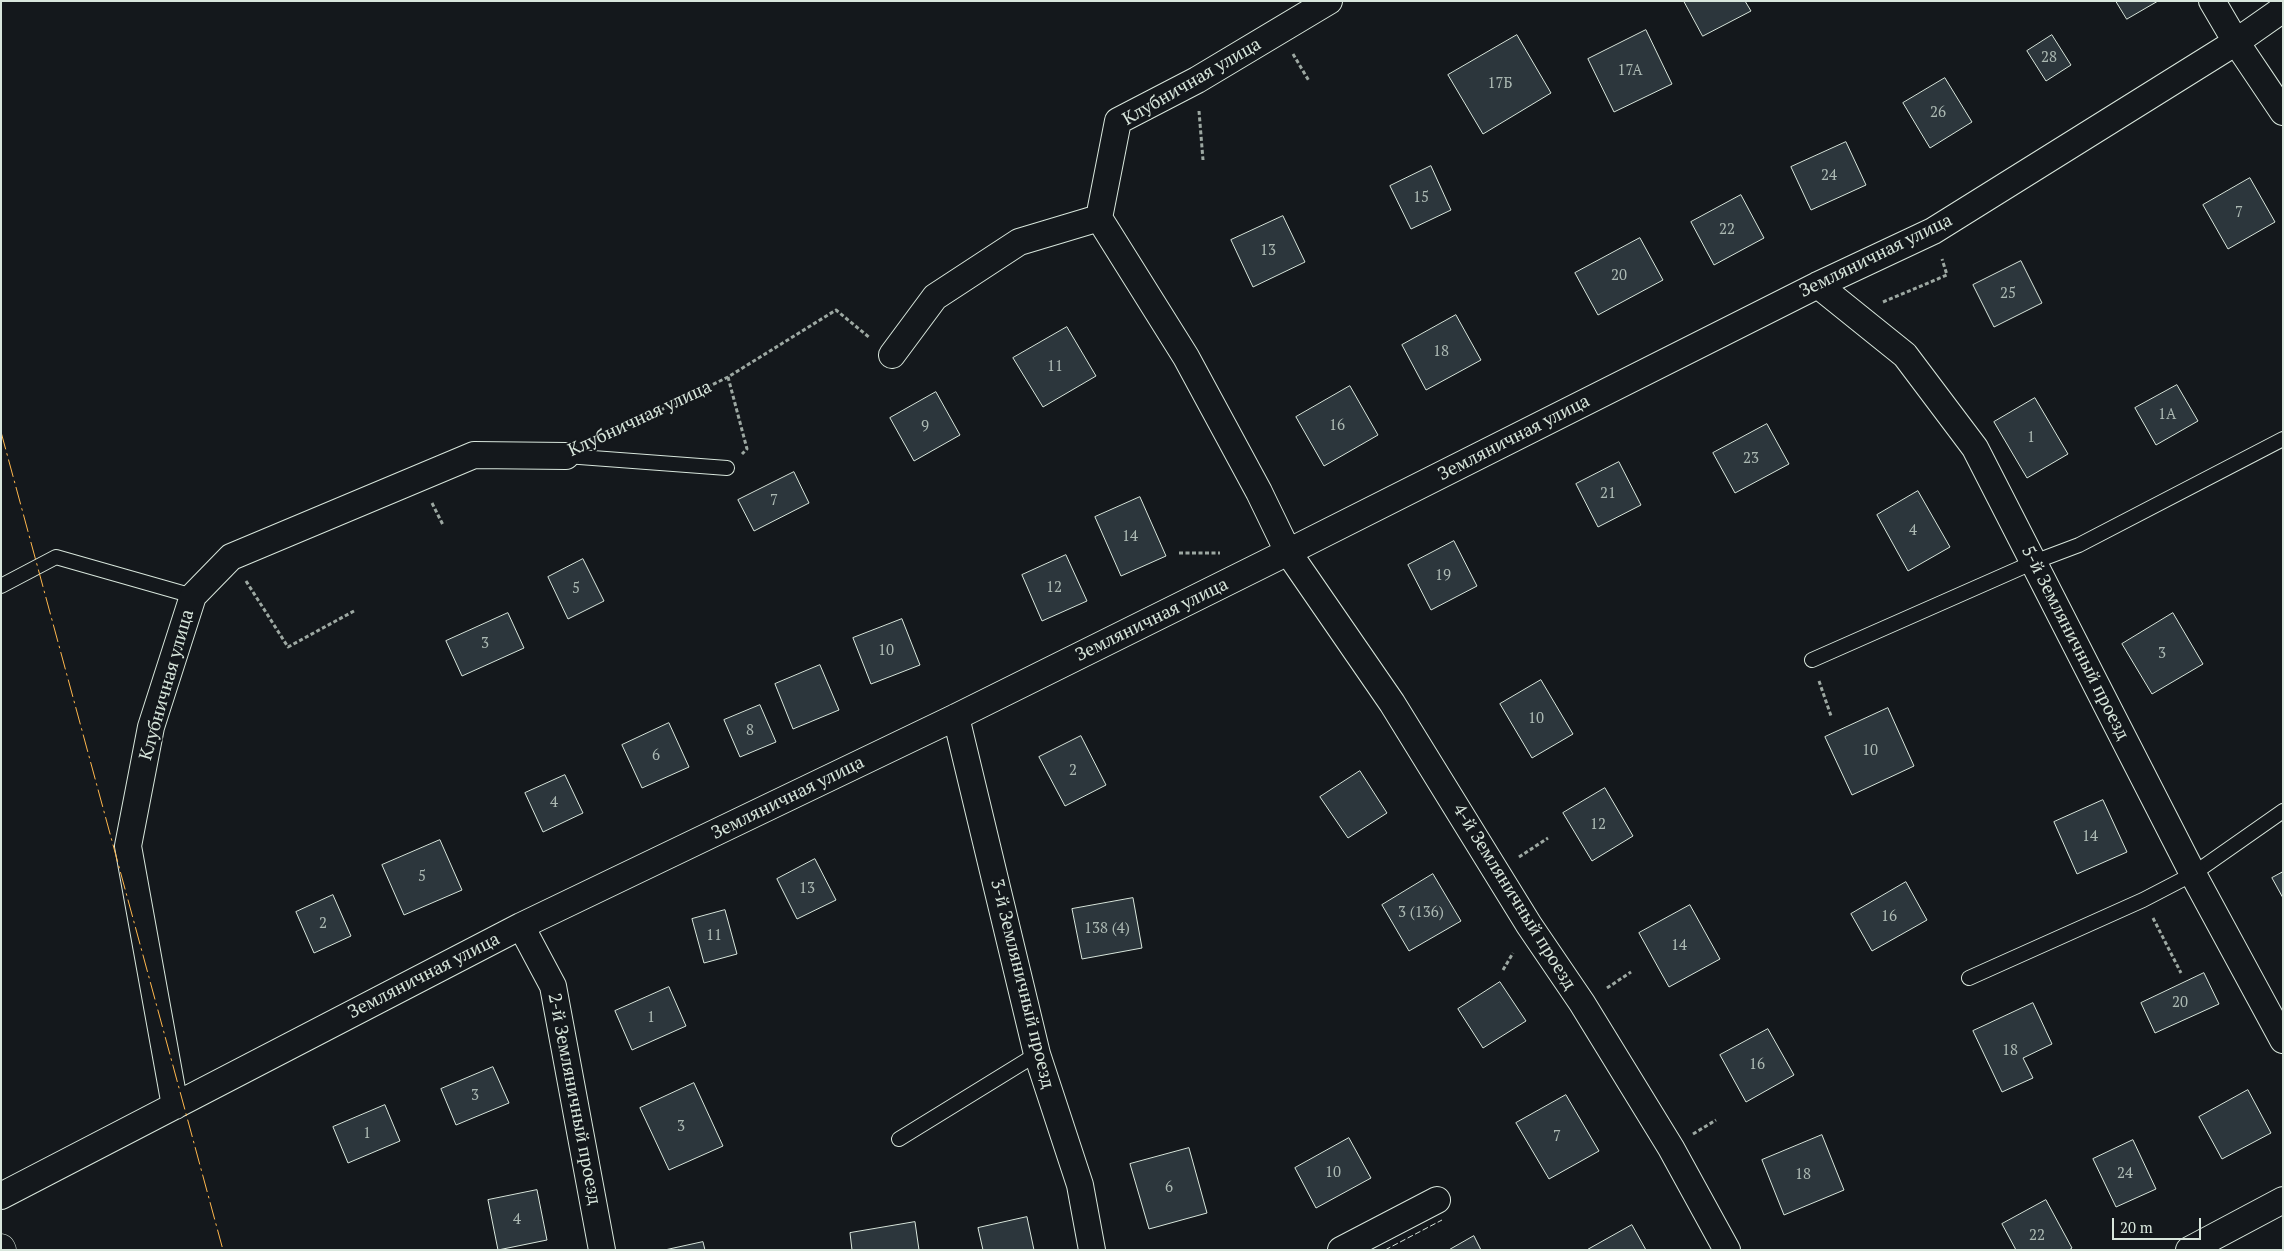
<!DOCTYPE html>
<html>
<head>
<meta charset="utf-8">
<style>
  body { margin:0 }
  #map { position:relative; width:2284px; height:1251px; overflow:hidden; background:#14181c; font-family:"PT Serif",serif }
  canvas { display:block }
  .frame { position:absolute; inset:0; border:2px solid #d8e6dc; pointer-events:none }
  .scale { position:absolute; left:2112px; top:1218px; width:89px; height:22px; box-sizing:border-box; border:2px solid #d8e6dc; border-top:0; padding-left:6px; font-size:15px; line-height:18px; white-space:nowrap; color:#d8e6dc; -webkit-text-stroke:4px #14181c; paint-order:stroke }
</style>
</head>
<body>
<div id="map">
<canvas width="2284" height="1251"></canvas>
<div class="frame"></div>
<div class="scale">20 m</div>
</div>
<script>
const ctx = document.querySelector('canvas').getContext('2d');
ctx.lineJoin = 'round';
function fillPath(path, color) { ctx.fillStyle = color; ctx.fill(path, 'evenodd'); }
function strokePath(path, color, width, dash) { ctx.strokeStyle = color; ctx.lineWidth = width; ctx.lineCap = dash ? 'butt' : 'round'; ctx.setLineDash(dash || []); ctx.stroke(path); }
function drawText(font, color, halo, rows, align = 'center') {
  ctx.font = font + ' "PT Serif",serif'; ctx.lineWidth = 4; ctx.setLineDash([]); ctx.textBaseline = 'middle'; ctx.strokeStyle = halo; ctx.fillStyle = color; for (const [text, x, y, turn = 0] of rows) {
    ctx.save(); ctx.translate(x, y); ctx.rotate((+turn || 0) * Math.PI / 180); ctx.textAlign = isNaN(turn) ? turn : align; if (halo) ctx.strokeText(text, 0, 0); ctx.fillText(text, 0, 0); ctx.restore();
  }
}
const building = new Path2D(`
  M1684 1H1745L1751 11 1703 36Z
  M2116 1H2158L2127 19Z
  M1646 30 1672 84 1614 112 1588 59Z
  M1517 35 1551 93 1483 134 1448 75Z
  M2052 35 2071 65 2046 81 2027 51Z
  M1945 78 1972 122 1930 148 1903 103Z
  M1846 142 1866 185 1811 210 1791 167Z
  M1431 166 1451 210 1411 229 1390 186Z
  M2250 178 2275 222 2228 249 2203 205Z
  M1741 195 1764 238 1714 265 1691 222Z
  M1283 216 1305 262 1253 287 1231 240Z
  M1640 238 1663 280 1598 315 1575 273Z
  M2021 261 2042 303 1994 327 1973 285Z
  M1456 315 1481 360 1426 390 1402 345Z
  M1067 327 1096 376 1043 407 1013 358Z
  M2177 385 2198 421 2156 445 2135 408Z
  M1350 386 1378 435 1324 466 1296 417Z
  M936 392 960 435 914 461 890 418Z
  M2035 398 2068 454 2027 478 1994 422Z
  M1767 424 1789 464 1735 493 1713 453Z
  M1619 462 1641 505 1598 527 1576 484Z
  M794 472 809 503 754 531 738 500Z
  M1918 491 1950 547 1908 571 1877 515Z
  M1140 497 1166 556 1121 576 1095 517Z
  M1454 541 1477 586 1431 610 1408 565Z
  M1066 555 1087 601 1042 621 1022 575Z
  M583 559 604 601 568 619 548 577Z
  M508 613 524 648 462 676 446 641Z
  M2173 613 2203 664 2152 694 2122 644Z
  M902 619 920 665 871 684 853 638Z
  M820 665 839 710 793 729 775 684Z
  M1541 680 1573 734 1532 758 1500 704Z
  M760 705 776 742 740 757 724 720Z
  M1888 708 1914 766 1852 795 1825 737Z
  M669 723 689 767 642 788 622 745Z
  M1081 736 1106 785 1065 806 1039 757Z
  M1360 771 1387 813 1348 838 1320 797Z
  M565 775 583 813 543 832 525 793Z
  M1605 788 1633 836 1592 861 1563 813Z
  M2103 800 2127 852 2077 874 2054 822Z
  M440 840 462 890 404 915 382 865Z
  M815 859 836 900 797 919 777 879Z
  M2283 872V898L2272 878Z
  M1433 874 1461 921 1409 951 1382 905Z
  M1906 882 1927 920 1872 951 1851 914Z
  M333 895 351 936 314 953 296 912Z
  M1133 898 1142 948 1082 959 1072 909Z
  M1690 905 1720 959 1669 987 1639 933Z
  M725 910 737 954 704 963 692 919Z
  M2204 973 2219 1004 2155 1033 2141 1003Z
  M1500 982 1526 1021 1483 1048 1458 1009Z
  M669 987 686 1026 632 1050 615 1011Z
  M2033 1003 2052 1044 2023 1058 2033 1078 2002 1092 1973 1031Z
  M1768 1029 1794 1075 1746 1102 1720 1055Z
  M493 1067 509 1103 456 1125 441 1089Z
  M694 1083 723 1146 669 1170 640 1108Z
  M2248 1090 2271 1133 2222 1159 2199 1117Z
  M1566 1095 1599 1151 1549 1179 1516 1123Z
  M385 1105 400 1141 348 1163 333 1127Z
  M1822 1135 1844 1190 1784 1215 1762 1160Z
  M1349 1138 1371 1178 1316 1208 1295 1168Z
  M2133 1140 2156 1189 2116 1207 2093 1159Z
  M1189 1148 1207 1213 1149 1229 1130 1164Z
  M537 1190 547 1240 498 1250 488 1200Z
  M2046 1200 2072 1248 2069 1250H2016L2002 1224Z
  M1027 1217 1034 1250H983L978 1228Z
  M915 1222 919 1250H852L850 1233Z
  M1632 1225 1646 1250H1587Z
  M1474 1236 1481 1250H1449Z
  M703 1242 705 1250H665Z`);
fillPath(building, '#2c363c');
strokePath(building, '#d8e6dc', 1);
const service = new Path2D(`
  M566 456 727 468
  M1 586 56 557 193 596
  M1812 660 2034 562 2079 545 2283 439
  M1969 978 2143 900 2193 874 2283 811
  M899 1139 1037 1054`);
const minor = new Path2D(`
  M2212 1 2236 42 2283 112
  M1099 218 1186 357 1259 492 1288 552 1392 703 1529 925 1582 1003 1671 1148 1727 1250
  M1099 218 1118 121 1197 80 1329 1
  M1818 285 1905 355 1975 448 2193 874 2283 1040
  M892 355 935 297 1019 242 1099 218
  M956 717 1037 1054 1080 1185 1092 1250
  M521 926 553 986 602 1250
  M175 1106 128 846 151 727 193 596 231 557 474 455 566 456
  M1 1196 521 926 956 717 1288 552 1818 285 1933 231 2236 42 2283 9
  M1341 1250 1437 1200
  M2189 1250 2283 1200`);
const tertiary = new Path2D(`
  M1 1248 2 1250`);
strokePath(service, '#d8e6dc', 16);
strokePath(minor, '#d8e6dc', 28);
strokePath(tertiary, '#d8e6dc', 29);
strokePath(new Path2D(`
  M1293 54 1309 81
  M1199 111 1203 160
  M1883 302 1947 275 1942 259
  M728 377 747 449 742 454
  M608 436 728 377 836 310 870 338
  M432 503 443 525
  M1179 553H1220
  M246 581 288 647 354 611
  M1819 681 1831 716
  M1519 857 1548 838
  M2153 918 2181 973
  M1503 970 1513 953
  M1607 988 1631 972
  M1693 1134 1716 1120`), '#9da8a2', 3, [4, 2.5]);
strokePath(service, '#14181c', 14);
strokePath(minor, '#14181c', 26);
strokePath(tertiary, '#14181c', 28);
strokePath(new Path2D(`
  M1385 1250 1442 1220`), '#d8e6dc', 1, [6, 2.5]);
strokePath(new Path2D(`
  M1 432 223 1250`), '#ffb74d', 1, [18, 4, 2.5, 4]);
drawText('15px', '#adbab4', null, [
  ["28",2049,58],
  ["17А",1630,71],
  ["17Б",1500,84],
  ["26",1938,113],
  ["24",1829,176],
  ["15",1421,198],
  ["7",2239,213],
  ["22",1727,230],
  ["13",1268,251],
  ["20",1619,276],
  ["25",2008,294],
  ["18",1441,352],
  ["11",1055,367],
  ["1А",2167,415],
  ["16",1337,426],
  ["9",925,427],
  ["1",2031,438],
  ["23",1751,459],
  ["21",1608,494],
  ["7",774,501],
  ["4",1913,531],
  ["14",1130,537],
  ["19",1443,576],
  ["12",1054,588],
  ["5",576,589],
  ["3",485,644],
  ["10",886,651],
  ["3",2162,654],
  ["10",1536,719],
  ["8",750,731],
  ["10",1870,751],
  ["6",656,756],
  ["2",1073,771],
  ["4",554,803],
  ["12",1598,825],
  ["14",2090,837],
  ["5",422,877],
  ["13",807,889],
  ["3 (136)",1421,913],
  ["16",1889,917],
  ["2",323,924],
  ["138 (4)",1107,929],
  ["11",714,936],
  ["14",1679,946],
  ["20",2180,1003],
  ["1",651,1018],
  ["18",2010,1051],
  ["16",1757,1065],
  ["3",475,1096],
  ["3",681,1127],
  ["1",367,1134],
  ["7",1557,1137],
  ["10",1333,1173],
  ["24",2125,1174],
  ["18",1803,1175],
  ["6",1169,1188],
  ["4",517,1220],
  ["22",2037,1236]
]);
drawText('18px', '#d8e6dc', '#14181c', [
  ["Клубничная улица",1192,82,-30],
  ["Земляничная улица",1876,256,-26],
  ["Клубничная улица",640,419,-25],
  ["Земляничная улица",1514,438,-27],
  ["Земляничная улица",1152,620,-26],
  ["5-й Земляничный проезд",2075,643,63],
  ["Клубничная улица",167,685,-74],
  ["Земляничная улица",788,798,-26],
  ["4-й Земляничный проезд",1514,897,58],
  ["Земляничная улица",424,976,-27],
  ["3-й Земляничный проезд",1022,984,76],
  ["2-й Земляничный проезд",574,1099,79]
]);
</script>
</body>
</html>
